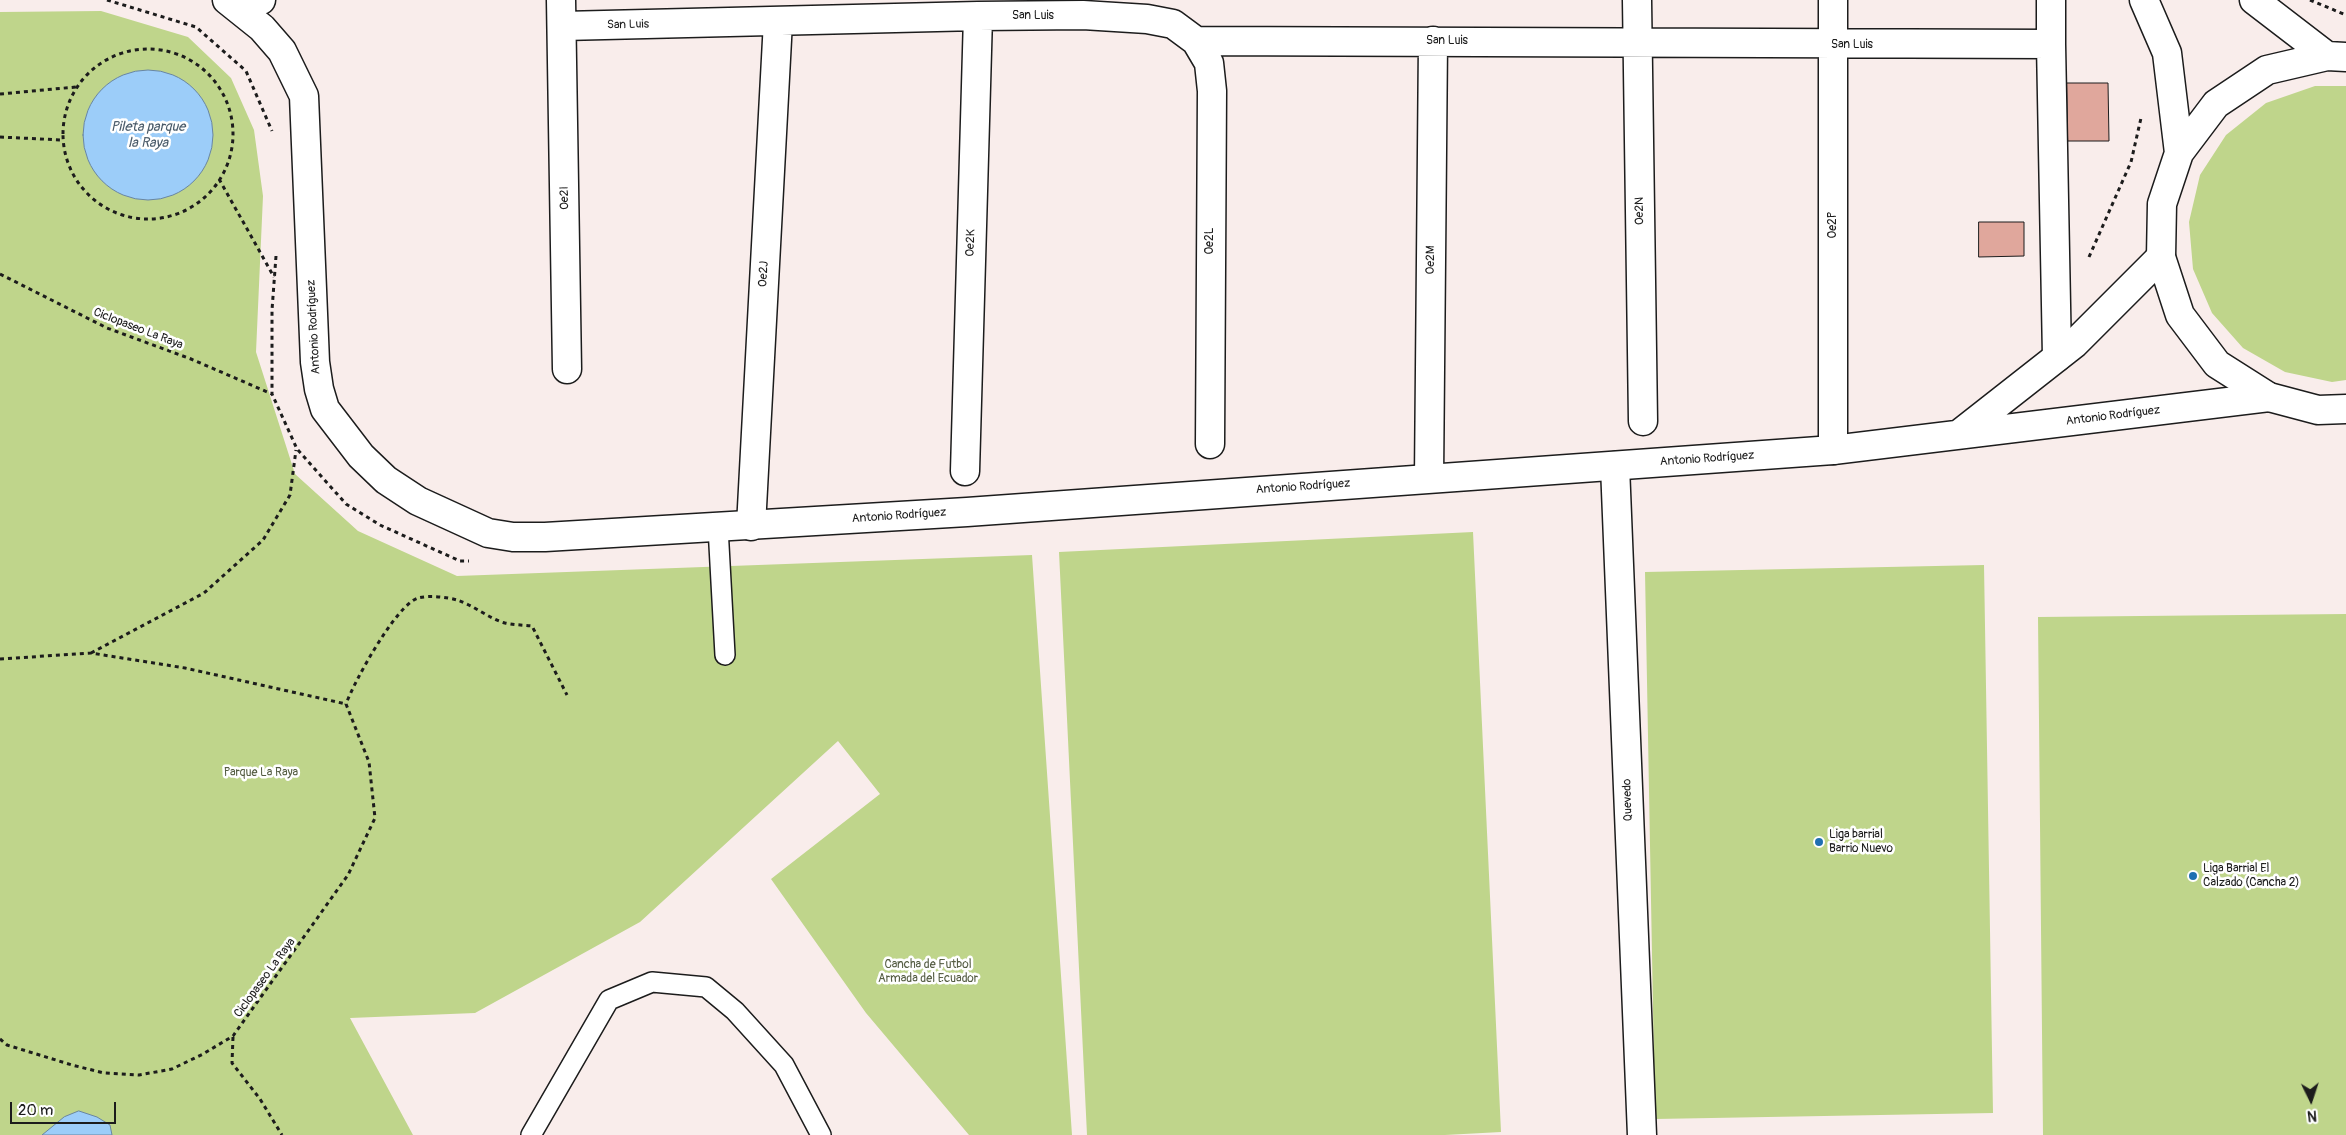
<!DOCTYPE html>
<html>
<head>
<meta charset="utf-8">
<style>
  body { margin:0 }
  #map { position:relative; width:2346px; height:1135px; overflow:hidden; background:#f9edeb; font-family:Pangolin,sans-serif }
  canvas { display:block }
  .north { position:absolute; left:2286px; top:1075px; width:50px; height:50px; -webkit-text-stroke:4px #fff; paint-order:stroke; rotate:176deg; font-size:14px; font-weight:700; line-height:20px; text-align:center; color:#1c1c1c }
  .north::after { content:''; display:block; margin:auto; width:18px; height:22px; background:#1c1c1c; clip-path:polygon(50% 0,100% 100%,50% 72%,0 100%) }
  .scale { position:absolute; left:10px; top:1102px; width:106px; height:22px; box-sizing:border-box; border:2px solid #1c1c1c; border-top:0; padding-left:6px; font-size:15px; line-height:18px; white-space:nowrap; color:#1c1c1c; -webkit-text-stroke:4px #fff; paint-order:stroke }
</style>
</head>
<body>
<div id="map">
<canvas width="2346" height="1135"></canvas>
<div class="north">N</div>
<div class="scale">20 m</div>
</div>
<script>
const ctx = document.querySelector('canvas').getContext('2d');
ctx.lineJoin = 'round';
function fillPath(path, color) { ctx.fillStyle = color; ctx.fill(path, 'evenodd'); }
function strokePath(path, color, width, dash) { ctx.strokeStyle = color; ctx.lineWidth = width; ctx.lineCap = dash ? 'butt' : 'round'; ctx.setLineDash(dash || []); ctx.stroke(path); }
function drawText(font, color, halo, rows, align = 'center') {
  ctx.font = font + ' Pangolin,sans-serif'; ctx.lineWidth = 5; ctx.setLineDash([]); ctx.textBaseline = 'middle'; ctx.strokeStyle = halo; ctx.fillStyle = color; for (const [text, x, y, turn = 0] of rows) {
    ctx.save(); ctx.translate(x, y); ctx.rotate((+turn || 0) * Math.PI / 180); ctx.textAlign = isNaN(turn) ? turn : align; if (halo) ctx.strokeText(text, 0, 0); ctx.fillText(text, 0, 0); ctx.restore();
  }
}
fillPath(new Path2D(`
  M101 11 188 37 231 78 254 130 263 196 256 352 295 474 358 531 457 576 1032 555 1072 1135H969L866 1013 771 879 880 794 838 741 640 922 475 1013 350 1018 413 1135H0V12Z
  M2315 86H2346V380L2332 382 2285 372 2243 348 2212 313 2193 269 2189 222 2200 175 2226 135 2266 103Z
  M1473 532 1501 1132 1445 1135H1087L1059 552Z
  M1984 565 1993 1113 1655 1119 1645 572Z
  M2346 614V1135H2043L2038 617Z`), '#bfd58b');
const water = new Path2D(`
  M83 135a65 65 0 1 1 130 0a65 65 0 1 1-130 0Z
  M79 1111 97 1117 110 1125 112 1135H42L64 1117Z`);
fillPath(water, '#9ccdf9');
strokePath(water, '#6986a1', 1);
const building = new Path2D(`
  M2067 83H2108L2109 141H2068Z
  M1979 222H2024V256L1979 257Z`);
fillPath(building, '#e0a79c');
strokePath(building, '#1c1c1c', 1);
const service = new Path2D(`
  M718 527 725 655
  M531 1135 609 1000 652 982 706 987 735 1011 784 1065 821 1135`);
const minor = new Path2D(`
  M561 0 567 369
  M1637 0 1643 421
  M237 7 261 0
  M563 26 978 16 1083 15 1147 19 1173 24 1196 41 2051 44 2057 357
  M1196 41 1209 63 1212 91 1210 444
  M2051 44V0
  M1833 450V0
  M1615 466 1642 1135
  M965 471 978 16
  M1429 478 1433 41
  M751 526 778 21`);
const tertiary = new Path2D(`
  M227 0 262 28 282 51 304 96 315 362 319 389 325 409 361 456 386 480 418 501 488 533 513 537H545L967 512 1833 450 2269 397
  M1958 435 2074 344 2161 257`);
const secondary = new Path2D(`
  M2144 0 2167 53 2179 153
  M2254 0 2327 56
  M2346 57 2327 56 2267 70 2216 104 2179 153 2162 204 2161 257 2180 315 2217 364 2269 397 2318 410 2346 409`);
strokePath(service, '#1c1c1c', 22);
strokePath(minor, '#1c1c1c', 31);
strokePath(tertiary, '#1c1c1c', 31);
strokePath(secondary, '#1c1c1c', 31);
strokePath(new Path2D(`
  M107 0 196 27 246 71 272 131
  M2310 0 2346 15
  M63 134a85 85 0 1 1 170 0a85 85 0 1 1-170 0Z
  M0 94 76 87
  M0 137 62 140
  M219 179 274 277
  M276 256 272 310V394L297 449 346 504 380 525 460 561H469
  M2089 257 2131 162 2141 118
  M0 274 107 328 191 359 272 394
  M91 653 204 593 263 540 290 495 296 450
  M0 659 91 653 185 668 346 704
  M233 1037 232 1063 260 1099 282 1135
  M0 1039 7 1045 72 1065 104 1073 139 1075 172 1069 203 1054 233 1036 348 875 375 818 369 762 346 704C354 682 396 605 418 598 430 595 446 597 457 600 473 605 490 619 505 623 514 625 523 625 532 626L567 695`), '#1c1c1c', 3, [4, 4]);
strokePath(service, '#fff', 19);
strokePath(minor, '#fff', 28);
strokePath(tertiary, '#fff', 28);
strokePath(secondary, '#fff', 28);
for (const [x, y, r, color] of [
  [1819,842,5,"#1f6fb2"],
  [2193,876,5,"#1f6fb2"]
]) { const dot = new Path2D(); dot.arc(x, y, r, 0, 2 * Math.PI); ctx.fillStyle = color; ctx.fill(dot); strokePath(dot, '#fff', 2); }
drawText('12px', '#1c1c1c', '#fff', [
  ["San Luis",1033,16],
  ["San Luis",628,25,-1],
  ["San Luis",1447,41],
  ["San Luis",1852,45],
  ["Oe2I",565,198,-91],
  ["Oe2N",1640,211,-91],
  ["Oe2P",1833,225,-90],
  ["Oe2L",1210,241,-90],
  ["Oe2K",971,243,-88],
  ["Oe2M",1431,260,-89],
  ["Oe2J",764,274,-87],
  ["Antonio Rodríguez",314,327,-93],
  ["Ciclopaseo La Raya",138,329,21],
  ["Antonio Rodríguez",2113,416,-7],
  ["Antonio Rodríguez",1707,459,-4],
  ["Antonio Rodríguez",1303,487,-4],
  ["Antonio Rodríguez",899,516,-4],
  ["Quevedo",1628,800,-92],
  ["Ciclopaseo La Raya",265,978,-54]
]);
drawText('12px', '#555d43', '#fff', [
  ["Parque La Raya",261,773],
  ["Cancha de Futbol",928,965],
  ["Armada del Ecuador",928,979]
]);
drawText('12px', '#1c1c1c', '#fff', [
  ["Liga barrial",1829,835],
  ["Barrio Nuevo",1829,849],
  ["Liga Barrial El",2203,869],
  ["Calzado (Cancha 2)",2203,883]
], 'left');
drawText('italic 14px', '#495a69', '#fff', [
  ["Pileta parque",148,127],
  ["la Raya",148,143]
]);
</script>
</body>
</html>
